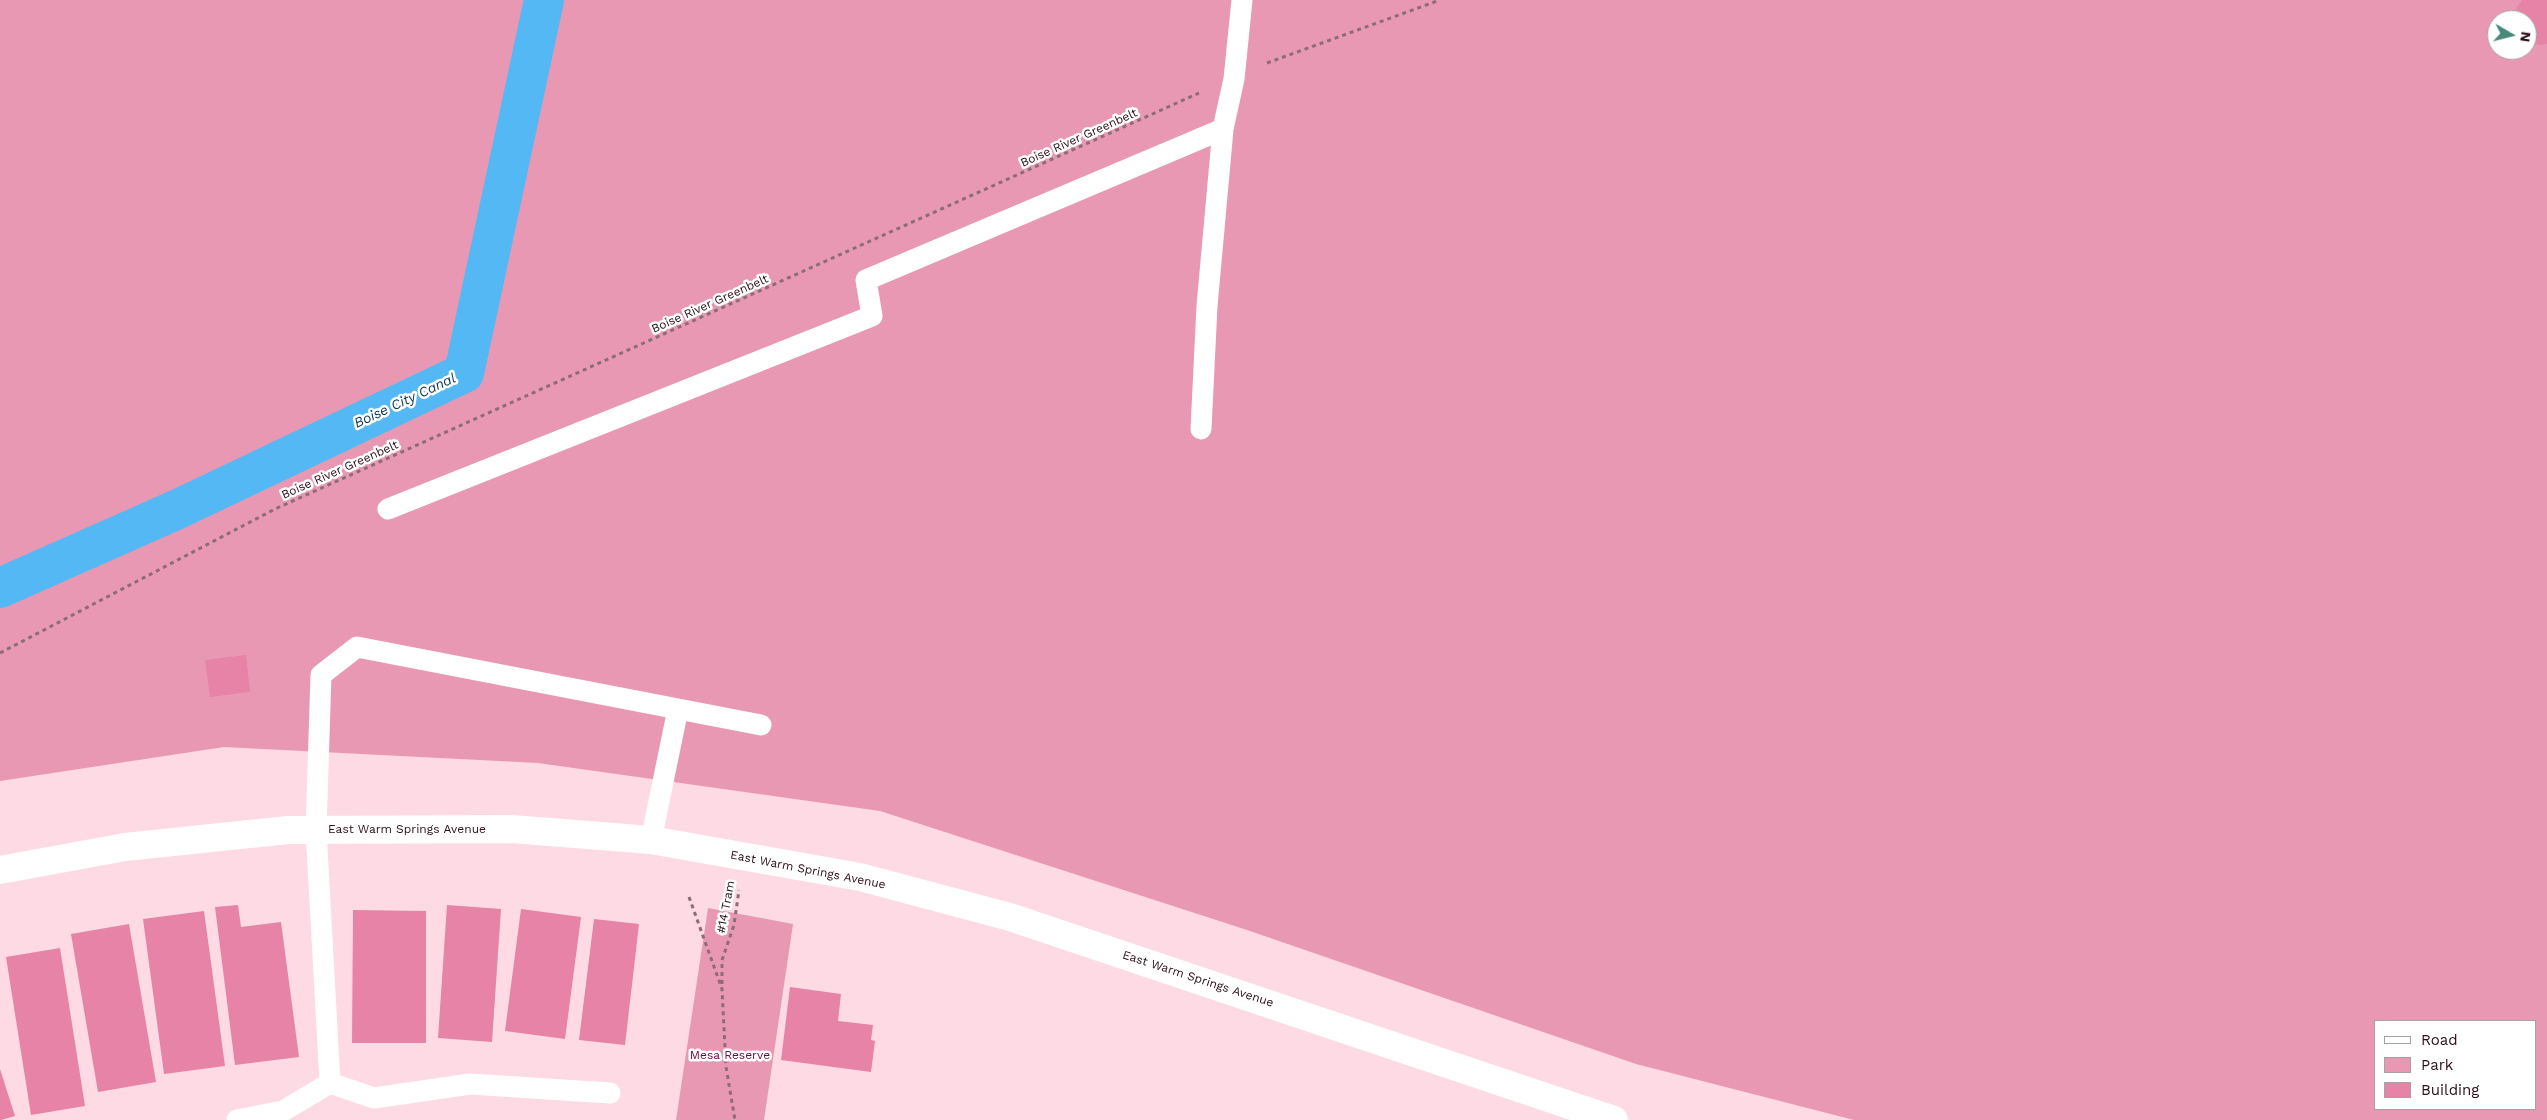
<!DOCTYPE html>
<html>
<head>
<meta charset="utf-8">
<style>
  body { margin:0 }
  #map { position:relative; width:2547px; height:1120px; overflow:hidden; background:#fddae4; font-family:"Work Sans",sans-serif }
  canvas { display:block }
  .legend { position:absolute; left:2374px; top:1020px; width:162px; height:90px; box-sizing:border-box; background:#fff; border:1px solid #aa9fa3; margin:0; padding:6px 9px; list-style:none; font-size:15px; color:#2b0e19 }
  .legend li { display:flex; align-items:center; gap:10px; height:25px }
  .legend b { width:25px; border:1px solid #aa9fa3 }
  .north { position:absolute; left:2487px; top:10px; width:50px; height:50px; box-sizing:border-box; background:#fff; border:1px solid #aa9fa3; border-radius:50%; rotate:98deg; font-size:14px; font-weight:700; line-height:20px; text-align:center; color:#2b0e19 }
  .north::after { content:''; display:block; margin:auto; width:18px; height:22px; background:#478a7c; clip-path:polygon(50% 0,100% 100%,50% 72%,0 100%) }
</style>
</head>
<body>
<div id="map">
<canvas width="2547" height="1120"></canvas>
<ul class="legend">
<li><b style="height:6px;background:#fff"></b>Road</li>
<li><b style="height:14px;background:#e998b3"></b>Park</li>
<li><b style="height:14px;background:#e683a6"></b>Building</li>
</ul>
<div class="north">N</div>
</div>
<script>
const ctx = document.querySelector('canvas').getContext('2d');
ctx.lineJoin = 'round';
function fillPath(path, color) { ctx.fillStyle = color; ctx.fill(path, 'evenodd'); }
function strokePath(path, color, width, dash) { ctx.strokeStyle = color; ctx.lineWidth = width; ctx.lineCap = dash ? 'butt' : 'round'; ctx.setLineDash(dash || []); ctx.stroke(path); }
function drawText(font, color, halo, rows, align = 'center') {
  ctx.font = font + ' "Work Sans",sans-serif'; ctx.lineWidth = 5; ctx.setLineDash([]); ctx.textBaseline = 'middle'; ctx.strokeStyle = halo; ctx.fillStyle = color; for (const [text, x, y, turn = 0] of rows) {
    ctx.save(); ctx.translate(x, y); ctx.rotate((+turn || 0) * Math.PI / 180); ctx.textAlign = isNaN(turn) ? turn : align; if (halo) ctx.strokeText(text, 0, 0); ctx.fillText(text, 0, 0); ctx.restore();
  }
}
fillPath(new Path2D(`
  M0 0H2547V1120H1854L1636 1064 1247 930 880 811 538 763 224 747 0 781ZM2497 20H2527V50H2497ZM2376 1021H2536V1109H2376Z
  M708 908 793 924 764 1120H676Z`), '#e998b3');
strokePath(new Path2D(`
  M0 588 178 509 464 373 544 0`), '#54b8f5', 40);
fillPath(new Path2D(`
  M2522 0H2547V44L2540 45 2527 40V20H2515L2517 7Z
  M246 655 250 692 210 697 205 660Z
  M238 905 241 927 281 922 299 1057 235 1065 215 907Z
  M447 905 501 909 492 1042 438 1038Z
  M521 909 581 917 565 1039 505 1031Z
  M353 910 426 911V1043H352Z
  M204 911 225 1066 164 1074 143 919Z
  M594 919 639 924 625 1045 579 1040Z
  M129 924 156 1082 98 1092 71 934Z
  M60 948 85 1106 31 1115 6 957Z
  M790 987 841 994 838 1021 873 1025 871 1040 875 1041 871 1072 781 1060Z
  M0 1069 15 1116 1 1120H0Z`), '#e683a6');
strokePath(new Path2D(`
  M1267 63 1440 0
  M0 653 275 509 1199 93
  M689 897 722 989 726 1067 735 1120
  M722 984V960L734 925 739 890`), '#8c6c76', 3, [4, 4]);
strokePath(new Path2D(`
  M1223 129 1234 79 1242 0
  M388 509 872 316 866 280 1223 129 1207 306 1201 429
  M651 840 678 709
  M330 1083 316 830 321 675 357 647 761 725
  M237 1120 283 1111 330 1083 374 1098 470 1084 610 1093`), '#fff', 21);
strokePath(new Path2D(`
  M0 870 125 847 288 830 512 829 651 840 860 877 1010 917 1614 1120`), '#fff', 28);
drawText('12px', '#2b0e19', '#fff', [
  ["Boise River Greenbelt",1079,138,-24],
  ["Boise River Greenbelt",710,304,-24],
  ["Boise River Greenbelt",340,470,-24],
  ["East Warm Springs Avenue",407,829],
  ["East Warm Springs Avenue",808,870,11],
  ["#14 Tram",726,907,-79],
  ["East Warm Springs Avenue",1198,979,18]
]);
drawText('12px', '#7e0042', '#fff', [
  ["Mesa Reserve",730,1055]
]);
drawText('italic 14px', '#0e3952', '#fff', [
  ["Boise City Canal",405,401,-25]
]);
</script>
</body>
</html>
